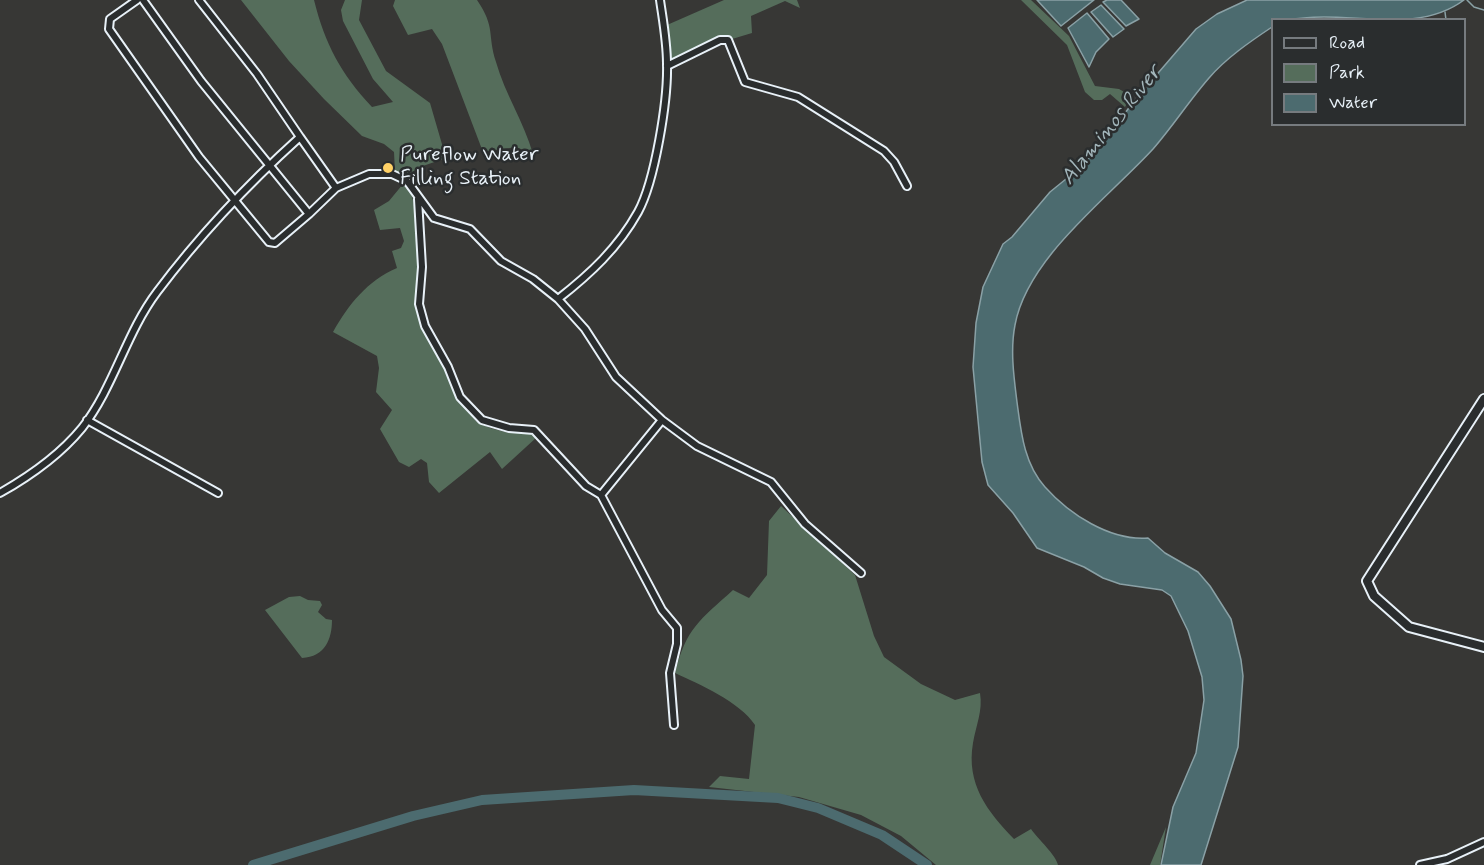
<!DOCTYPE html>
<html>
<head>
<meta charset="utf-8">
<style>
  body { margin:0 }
  #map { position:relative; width:1484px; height:865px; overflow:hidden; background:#373735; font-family:Mynerve,sans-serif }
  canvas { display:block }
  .legend { position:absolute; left:1271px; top:18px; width:195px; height:108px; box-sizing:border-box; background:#2a2d2e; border:2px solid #767b7f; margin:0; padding:8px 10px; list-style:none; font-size:18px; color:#e8f1f8 }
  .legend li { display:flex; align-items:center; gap:12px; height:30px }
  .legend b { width:30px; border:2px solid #767b7f }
</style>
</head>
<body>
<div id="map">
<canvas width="1484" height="865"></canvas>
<ul class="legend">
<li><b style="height:8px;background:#2a2d2e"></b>Road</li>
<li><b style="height:16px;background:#556d5b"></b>Park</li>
<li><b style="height:16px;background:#4c6b6f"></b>Water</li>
</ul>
</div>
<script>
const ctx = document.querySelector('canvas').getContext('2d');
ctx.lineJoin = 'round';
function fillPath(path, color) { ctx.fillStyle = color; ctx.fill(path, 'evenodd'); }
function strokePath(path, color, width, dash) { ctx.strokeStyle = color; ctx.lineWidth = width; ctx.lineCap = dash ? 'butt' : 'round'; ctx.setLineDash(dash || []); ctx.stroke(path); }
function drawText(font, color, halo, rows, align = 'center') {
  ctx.font = font + ' Mynerve,sans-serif'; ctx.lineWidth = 5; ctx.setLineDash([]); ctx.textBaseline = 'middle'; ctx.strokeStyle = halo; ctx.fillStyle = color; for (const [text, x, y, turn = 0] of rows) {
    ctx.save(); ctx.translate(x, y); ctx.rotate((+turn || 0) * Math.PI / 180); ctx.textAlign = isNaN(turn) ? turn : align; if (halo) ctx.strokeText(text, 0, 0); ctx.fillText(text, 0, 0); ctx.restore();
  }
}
fillPath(new Path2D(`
  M241 0H314C325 44 341 74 372 107L393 102 373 79 343 21 341 10 345 0H362L359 20 386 71 430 103 446 158 420 167 406 176 395 172 394 152 384 144 362 136 324 99 289 61Z
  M395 0H477C496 28 487 34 496 62 505 94 524 122 533 154L516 147 483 152 442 44 432 29 408 35 393 6Z
  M724 0H797L800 8 785 1 751 16 752 33 732 39 721 36 669 63 667 25Z
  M1021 0H1031L1069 36 1095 86 1119 89 1131 96 1125 107 1110 94 1102 100H1094L1085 92 1067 45Z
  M403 184 411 192 414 205 419 269 415 305 421 325 448 372 456 396 476 421 490 428 509 433 531 431 537 437 502 469 490 452 439 493 429 482 427 463 421 459 409 467 399 462 380 429 392 410 376 392 379 368 377 356 333 332C349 304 367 281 397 268L392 251 401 248 404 241 400 228 380 230 374 210 389 201Z
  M781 506 855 575 874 636 884 657 921 684 955 700 980 693C983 711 976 725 973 743 966 784 987 811 1014 839L1031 829C1038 839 1056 855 1058 865H936L901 836 861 815 799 797 709 787 720 776 749 779 755 725C740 702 699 684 675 673 686 628 700 620 733 590L749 598 767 575 769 521Z
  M300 596 308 600 320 601 322 605 318 612 326 619 332 620C332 639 325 657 302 658L265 610 289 597Z
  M1166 827 1160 865H1150Z`), '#556d5b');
const water = new Path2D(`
  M1037 0H1094L1061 26Z
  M1107 0H1121L1139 19 1126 26 1103 2Z
  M1247 0H1464C1424 30 1370 17 1324 17 1307 17 1290 20 1272 20V27C1251 41 1226 58 1209 78 1189 101 1173 126 1153 149 1108 198 1027 258 1015 325 1010 350 1014 378 1017 402 1021 432 1024 464 1045 487 1069 514 1110 541 1148 538L1165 553 1198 572 1210 586 1231 619 1241 660 1243 676 1238 747 1201 865H1161L1173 807 1196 753 1204 700 1202 677 1188 631 1171 596 1162 590 1120 584 1103 578 1084 567 1037 548 1013 513 988 485 982 462 973 367 976 323 983 287 1003 244 1012 237 1050 192 1082 166 1105 140 1134 101 1196 29 1217 14Z
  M1101 5 1124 29 1113 37 1091 12Z
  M1087 13 1109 39 1096 52 1089 67 1068 28Z`);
fillPath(water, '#4c6b6f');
strokePath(water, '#8aa1a6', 1.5);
strokePath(new Path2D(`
  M1467 0 1474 7 1484 10
  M1445 12 1446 20
  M1343 125 1344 124`), '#8aa1a6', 1.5);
strokePath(new Path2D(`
  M253 865 413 816 482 800 634 790 778 798 818 808 882 835 927 865`), '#4c6b6f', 10);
const minor = new Path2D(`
  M137 0 110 19 109 29 199 157 269 242 275 243 309 214
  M143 0 201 81 309 214 336 188 369 174H392L407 181 434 218 470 229 501 261 533 279 558 299 585 329 616 377 662 420 697 446 771 482 805 524 861 573
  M667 66 720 40H728L745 82 798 97 884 151 894 162 907 186
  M300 137 336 188
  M418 199 422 267 419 304 425 326 448 367 460 397 482 420 509 428 534 430 586 486 601 495
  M558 299C590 274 618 248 638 212 655 181 668 100 667 64 667 42 663 21 660 0
  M87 420 218 493
  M662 420 601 495 662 610 677 628V644L670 673 674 725
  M0 493C30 476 60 455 82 428 114 387 126 333 157 292 199 236 248 184 300 137L257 74 199 0
  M1420 865 1447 859 1484 842`);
const tertiary = new Path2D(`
  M1484 399 1367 581 1374 596 1409 627 1484 647`);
strokePath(minor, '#e8f1f8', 10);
strokePath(tertiary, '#e8f1f8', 12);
strokePath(minor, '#2a2d2e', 6);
strokePath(tertiary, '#2a2d2e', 8);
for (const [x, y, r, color] of [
  [388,168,6,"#ffd166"]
]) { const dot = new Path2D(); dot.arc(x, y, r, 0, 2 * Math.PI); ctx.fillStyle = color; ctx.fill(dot); strokePath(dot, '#2a2d2e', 2); }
drawText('21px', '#e8f1f8', '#2a2d2e', [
  ["Pureflow Water",400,156],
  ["Filling Station",400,180]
], 'left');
drawText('italic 22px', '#a2b5ba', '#2a2d2e', [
  ["Alaminos River",1112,126,-51]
]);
</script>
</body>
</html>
